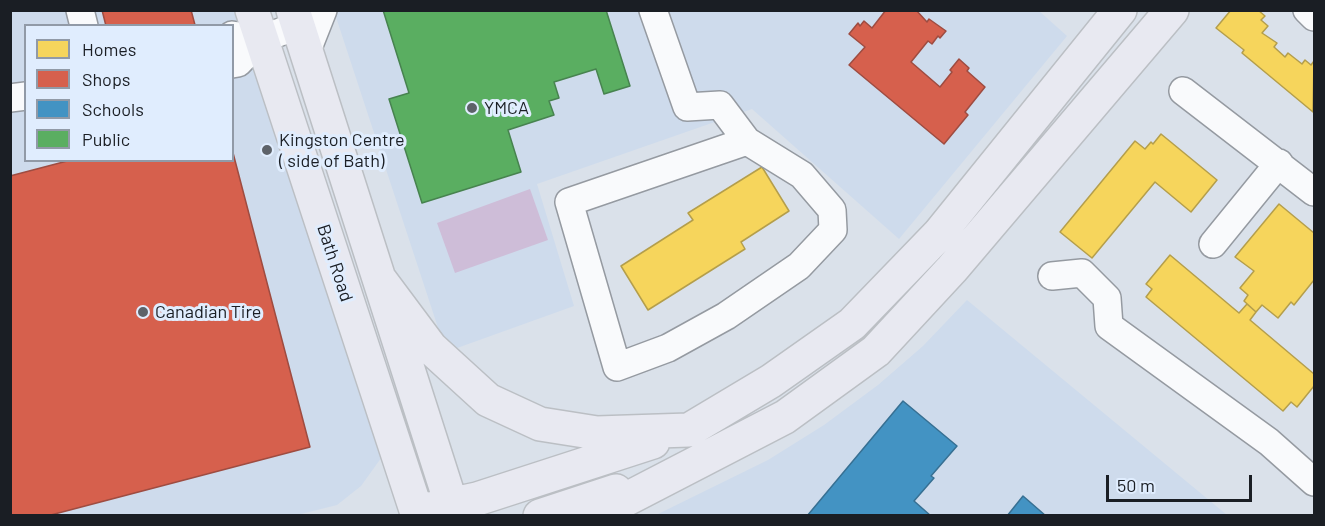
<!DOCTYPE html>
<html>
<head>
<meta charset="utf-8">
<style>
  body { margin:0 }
  #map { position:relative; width:1325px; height:526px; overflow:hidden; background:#dae1ea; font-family:Barlow,sans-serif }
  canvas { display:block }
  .frame { position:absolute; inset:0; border:12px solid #1a1e24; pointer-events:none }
  .legend { position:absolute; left:24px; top:24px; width:210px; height:138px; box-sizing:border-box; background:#e0edfe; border:2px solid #919aa7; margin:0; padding:8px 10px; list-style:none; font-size:18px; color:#1a1e24 }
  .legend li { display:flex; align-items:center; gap:12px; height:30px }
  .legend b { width:30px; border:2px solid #919aa7 }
  .scale { position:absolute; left:1106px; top:475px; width:146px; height:27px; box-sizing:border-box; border:3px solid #1a1e24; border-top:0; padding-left:8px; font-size:18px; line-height:21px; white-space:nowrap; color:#1a1e24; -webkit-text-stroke:4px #e0edfe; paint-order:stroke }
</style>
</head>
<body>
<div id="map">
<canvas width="1325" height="526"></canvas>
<div class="frame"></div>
<ul class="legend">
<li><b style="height:16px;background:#f6d55c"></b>Homes</li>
<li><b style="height:16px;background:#d6604d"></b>Shops</li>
<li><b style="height:16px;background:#4393c3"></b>Schools</li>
<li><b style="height:16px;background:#5aae61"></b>Public</li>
</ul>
<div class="scale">50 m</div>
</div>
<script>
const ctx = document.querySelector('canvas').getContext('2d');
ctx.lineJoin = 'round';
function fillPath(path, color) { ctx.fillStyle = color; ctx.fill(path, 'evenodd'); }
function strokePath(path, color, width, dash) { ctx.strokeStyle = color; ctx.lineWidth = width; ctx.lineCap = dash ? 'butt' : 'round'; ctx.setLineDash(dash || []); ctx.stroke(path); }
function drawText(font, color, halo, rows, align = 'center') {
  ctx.font = font + ' Barlow,sans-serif'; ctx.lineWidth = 6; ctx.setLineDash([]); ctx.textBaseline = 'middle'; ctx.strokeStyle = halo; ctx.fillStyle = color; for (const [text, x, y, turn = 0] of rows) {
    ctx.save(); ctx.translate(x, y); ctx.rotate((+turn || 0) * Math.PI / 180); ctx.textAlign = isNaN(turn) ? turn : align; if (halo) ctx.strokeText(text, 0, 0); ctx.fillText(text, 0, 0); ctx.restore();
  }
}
fillPath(new Path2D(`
  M1038 10 1067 36 899 239 752 109 537 184 574 306 446 352 334 11Z
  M10 11H244L384 454 361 486 337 505 293 516 11 515ZM26 26H232V160H26Z
  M967 300 1227 515 654 516 768 460 824 425 878 385 923 346Z`), '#cedbec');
fillPath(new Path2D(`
  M530 189 548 240 455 273 437 223Z`), '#cebdd8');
const homes = new Path2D(`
  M1231 10H1258L1265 16 1261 20 1268 26 1262 33 1277 43 1274 47 1285 57 1288 53 1302 64 1305 60 1311 65 1314 61 1313 112 1242 53 1244 50 1216 28Z
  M1161 134 1217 180 1191 212 1155 182 1092 258 1060 232 1135 141 1145 149 1151 142 1153 144Z
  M762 167 789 211 741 242 745 249 648 310 621 266 693 220 688 213Z
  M1279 204 1314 233V280L1294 305 1291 302 1278 318 1262 305 1256 312 1244 301 1248 295 1240 288 1254 271 1235 257Z
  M1170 255 1239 313 1247 304 1256 312 1250 320 1314 374V386L1297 407 1291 402 1283 411 1146 297 1152 289 1146 284Z`);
fillPath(homes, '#f6d55c');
strokePath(homes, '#b49e4b', 1.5);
const shops = new Path2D(`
  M102 10H191L195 25 106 26Z
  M886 10H916L927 22 929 19 946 31 940 38 938 36 932 44 928 41 911 62 940 87 952 72 950 70 959 59 969 68 967 71 985 87 965 112 968 115 944 144 849 65 865 47 849 34 858 23 860 26 864 21 872 28Z
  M232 149 310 447 47 516H10V176L71 160H232Z`);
fillPath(shops, '#d6604d');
strokePath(shops, '#9e4c41', 1.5);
const schools = new Path2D(`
  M903 401 957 446 931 476 934 478 914 501 931 516H807Z
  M1023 496 1046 516H1007Z`);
fillPath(schools, '#4393c3');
strokePath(schools, '#377093', 1.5);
const public = new Path2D(`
  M383 10H606L630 86 604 94 596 69 554 82 559 98 549 101 554 115 508 130 521 172 422 203 389 99 409 93Z`);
fillPath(public, '#5aae61');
strokePath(public, '#47834f', 1.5);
const minor = new Path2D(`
  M80 10 84 26
  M653 10 687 107 720 105 747 141 802 175 832 210 833 230 799 266 726 316 668 348 617 367 569 202 747 141
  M1307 10 1314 17
  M232 35 261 39
  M306 53 323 10
  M232 64 238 63 261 39 297 26
  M1183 91 1314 192
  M10 98 26 96
  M1213 244 1279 163
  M1052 276 1082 273 1107 298 1109 326 1269 442 1314 482`);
const major = new Path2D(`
  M252 10 418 516
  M293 10 455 516
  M381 281 431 348 488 400 540 424 597 433 689 430 771 381 852 324 939 234 1120 10
  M430 509 477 499 653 442
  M540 516 616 491
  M594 516 785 417 876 351 952 269 1172 10`);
strokePath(minor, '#959aa1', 30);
strokePath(major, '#bbbfc4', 36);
strokePath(minor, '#f9fafc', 27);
strokePath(major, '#e8e9f1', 33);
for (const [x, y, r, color] of [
  [472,108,6,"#5d6269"],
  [267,150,6,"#5d6269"],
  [143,312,6,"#5d6269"]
]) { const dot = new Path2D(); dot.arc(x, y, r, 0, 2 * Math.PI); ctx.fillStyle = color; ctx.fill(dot); strokePath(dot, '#e0edfe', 2); }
drawText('18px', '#1a1e24', '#e0edfe', [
  ["YMCA",484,108],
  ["Kingston Centre",279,140],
  ["( side of Bath)",279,161],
  ["Canadian Tire",155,312]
], 'left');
drawText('18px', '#1a1e24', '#e0edfe', [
  ["Bath Road",335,263,72]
]);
</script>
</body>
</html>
